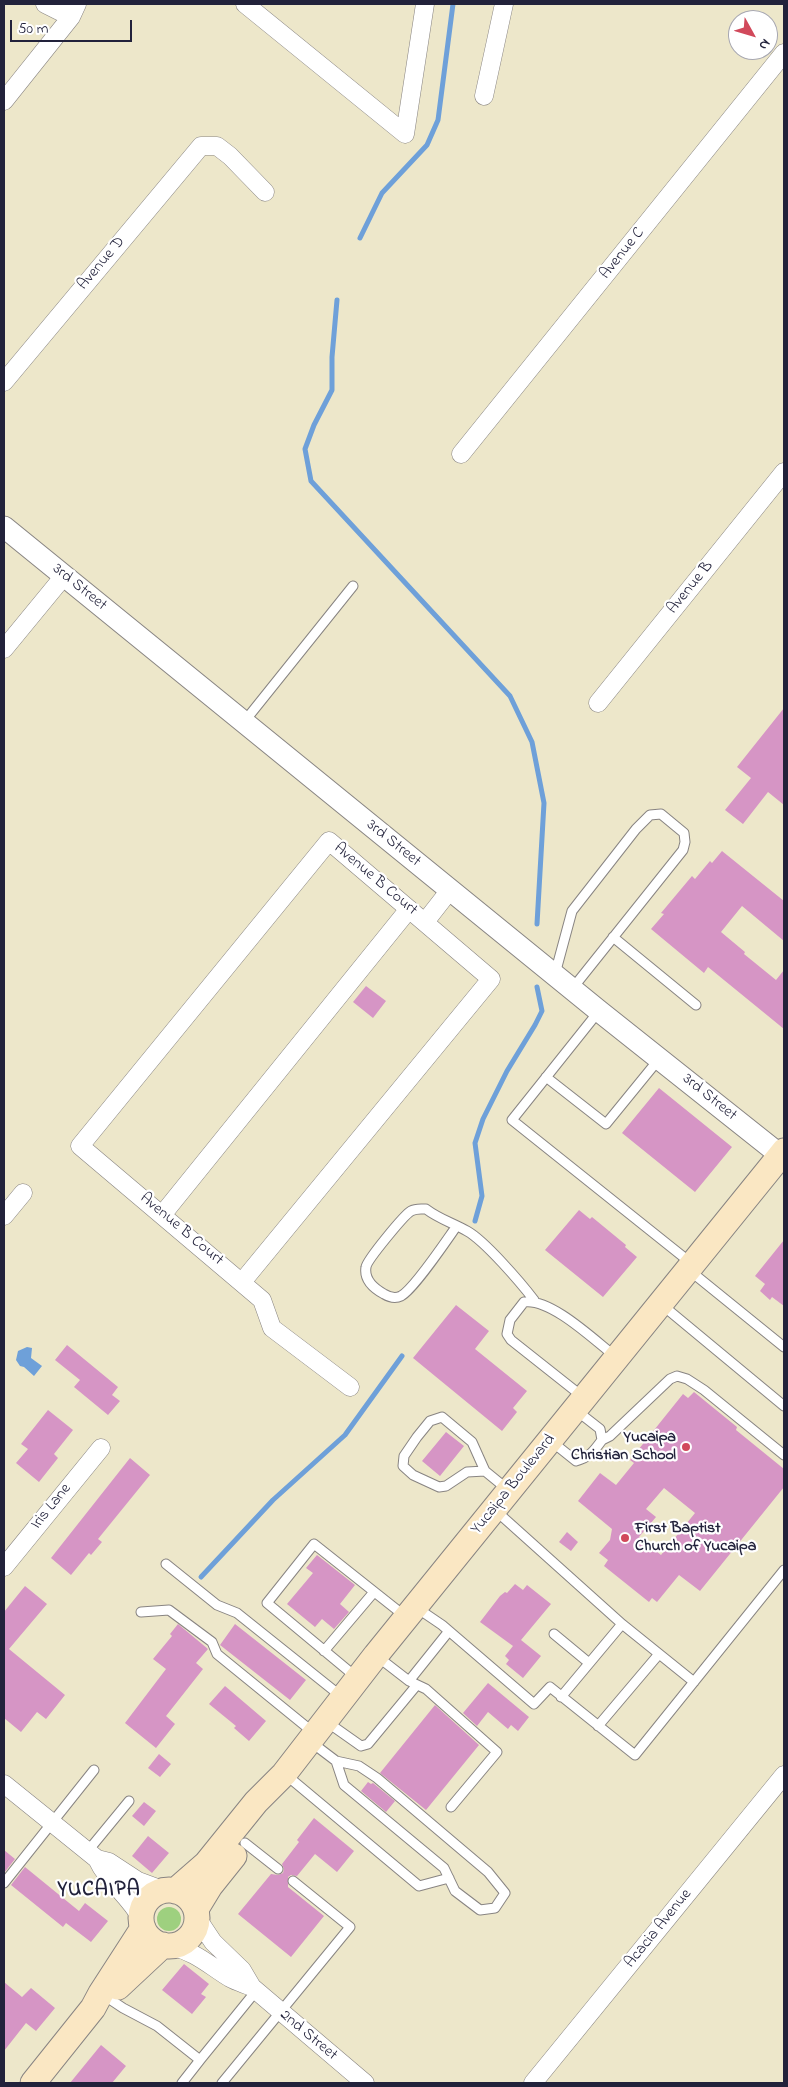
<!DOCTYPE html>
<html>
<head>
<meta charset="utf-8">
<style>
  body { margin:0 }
  #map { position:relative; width:788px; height:2087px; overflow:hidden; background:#ede7ca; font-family:"Indie Flower",sans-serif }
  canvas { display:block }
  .frame { position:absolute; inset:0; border:5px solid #22223b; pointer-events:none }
  .north { position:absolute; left:728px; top:10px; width:50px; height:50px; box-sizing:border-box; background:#fff; border:1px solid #a7a7b1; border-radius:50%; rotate:129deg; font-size:14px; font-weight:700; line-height:20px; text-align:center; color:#22223b }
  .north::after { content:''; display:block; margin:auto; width:18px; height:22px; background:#d1495b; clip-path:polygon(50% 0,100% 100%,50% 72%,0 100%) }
  .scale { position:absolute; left:10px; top:20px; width:122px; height:22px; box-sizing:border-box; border:2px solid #22223b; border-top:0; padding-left:6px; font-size:15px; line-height:18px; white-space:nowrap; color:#22223b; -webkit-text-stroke:4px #fff; paint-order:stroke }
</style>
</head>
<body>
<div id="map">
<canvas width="788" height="2087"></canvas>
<div class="frame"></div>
<div class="north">N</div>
<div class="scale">50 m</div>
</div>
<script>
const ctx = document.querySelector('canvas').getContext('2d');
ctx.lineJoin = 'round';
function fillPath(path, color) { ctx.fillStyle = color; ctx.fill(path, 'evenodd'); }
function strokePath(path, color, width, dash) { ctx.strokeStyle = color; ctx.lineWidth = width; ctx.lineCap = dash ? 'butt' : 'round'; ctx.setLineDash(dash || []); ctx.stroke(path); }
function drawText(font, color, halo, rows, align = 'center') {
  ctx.font = font + ' "Indie Flower",sans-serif'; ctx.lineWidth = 4.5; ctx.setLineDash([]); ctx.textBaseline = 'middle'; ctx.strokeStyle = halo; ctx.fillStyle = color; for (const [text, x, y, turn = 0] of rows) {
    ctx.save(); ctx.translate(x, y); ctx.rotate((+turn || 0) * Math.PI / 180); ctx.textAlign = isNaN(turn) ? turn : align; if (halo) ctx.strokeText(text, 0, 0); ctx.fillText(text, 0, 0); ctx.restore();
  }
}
fillPath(new Path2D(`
  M157 1919a12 12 0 1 1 24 0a12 12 0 1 1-24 0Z`), '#9ed07f');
fillPath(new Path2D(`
  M27 1347 32 1348 31 1358 42 1366 34 1376 24 1367 20 1366 16 1360 18 1351Z`), '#6ea0d9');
strokePath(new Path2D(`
  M360 238 382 193 427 145 438 120 453 4
  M337 300 332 357V390L314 425 305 449 311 481 510 696 532 742 544 803 537 924
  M475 1221 482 1196 475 1143 483 1119 507 1071 535 1025 542 1011 537 987
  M201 1577 273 1500 345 1435 402 1356`), '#6ea0d9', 5);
fillPath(new Path2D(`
  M784 708V805L768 792 743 824 725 810 751 778 737 767Z
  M722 851 784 901V941L742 906 721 932 745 952 744 954 776 980 784 970V1029L708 967 704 973 651 929 664 914 661 913 692 876 695 879 710 861 712 863Z
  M366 986 386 1001 373 1018 353 1002Z
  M659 1088 732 1147 695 1192 622 1133Z
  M579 1210 590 1219 592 1217 626 1245 625 1247 637 1257 603 1297 545 1250Z
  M784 1240V1306L772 1297 770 1300 760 1291 765 1284 755 1276Z
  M456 1305 489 1331 475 1349 527 1391 513 1408 517 1412 502 1431 413 1358Z
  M67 1345 118 1387 112 1395 120 1401 108 1415 74 1387 80 1380 55 1360Z
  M694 1392 737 1427 736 1430 784 1469V1487L700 1591 679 1575 657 1602 652 1598 649 1602 604 1566 608 1560 599 1553 610 1540 612 1529 578 1501 600 1473 616 1485 634 1463 630 1460 683 1394 688 1398ZM664 1488 695 1513 661 1555 639 1537 656 1517 646 1509Z
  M48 1410 73 1430 54 1454 58 1458 39 1482 16 1463 28 1449 21 1444Z
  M446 1432 464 1446 440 1476 422 1461Z
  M130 1458 150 1475 98 1539 102 1542 91 1555 89 1553 71 1575 51 1558Z
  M567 1532 578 1542 571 1551 559 1542Z
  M317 1555 355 1585 340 1604 349 1612 334 1629 322 1619 315 1627 287 1604 313 1573 306 1568Z
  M515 1584 523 1590 527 1585 551 1604 521 1640 541 1656 523 1678 506 1664 509 1660 505 1656 513 1646 480 1622 500 1596 505 1592 507 1593Z
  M25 1586 47 1604 9 1649 65 1695 46 1719 37 1712 21 1732 4 1718V1612Z
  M178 1624 208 1649 196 1663 203 1669 166 1716 175 1724 156 1748 125 1723 166 1669 153 1659 172 1636 170 1634Z
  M235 1624 306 1680 290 1700 220 1645Z
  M488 1683 529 1717 518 1731 511 1725 508 1729 488 1712 477 1726 463 1713Z
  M225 1686 266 1721 249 1741 234 1728 236 1726 209 1704Z
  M435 1705 479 1745 426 1810 380 1773Z
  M159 1754 171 1764 160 1777 148 1768Z
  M368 1782 371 1784 373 1783 395 1801 386 1812 361 1791Z
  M144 1802 156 1811 144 1826 132 1816Z
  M314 1818 354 1851 337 1872 315 1854 297 1876 291 1875 288 1877V1887L324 1916 291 1957 238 1914 271 1874 278 1875 283 1873 284 1869 282 1864 299 1842 297 1840Z
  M148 1836 169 1853 152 1873 132 1856Z
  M4 1850 15 1859 4 1873Z
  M25 1867 79 1911 85 1903 108 1921 91 1942 66 1923 63 1927 11 1885Z
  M184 1964 209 1984 201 1994 206 1997 192 2014 162 1990Z
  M4 1982 22 1997 31 1988 55 2008 36 2031 26 2023 4 2051Z
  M101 2045 126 2066 112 2083H70Z`), '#d695c5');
const service = new Path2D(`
  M244 722 353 586
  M613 937 696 1005
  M555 974 572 911 636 829 650 815 661 814 684 833 685 842 683 850 572 989
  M599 1011 512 1120 691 1263
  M546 1077 606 1124 659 1059
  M456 1227C446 1241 414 1289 401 1296 395 1299 389 1297 384 1294 373 1288 364 1279 366 1267 367 1260 404 1215 411 1211 416 1208 421 1209 426 1209 439 1219 453 1223 467 1231 485 1241 521 1283 534 1300
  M689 1270 784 1347
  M661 1304 784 1406
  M583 1397 511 1340 507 1334 510 1320 524 1302C551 1298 594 1340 616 1357
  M602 1440 610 1436 670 1379 677 1376 687 1379 704 1390 784 1455
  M551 1441 576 1461C590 1457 594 1451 602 1440L600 1429 577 1411
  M485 1471 467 1472 446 1486 439 1487 413 1475 403 1466 404 1456 417 1437 430 1421 442 1417 472 1442 485 1471 507 1489
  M495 1510 622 1624 694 1682
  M166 1564 217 1605 237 1613 342 1697
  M417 1608 442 1625 534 1704 550 1687 635 1755 784 1570
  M141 1612 169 1610 212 1642 217 1654 314 1733
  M554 1634 589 1663
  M324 1651 374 1592
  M378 1657 409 1681 426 1689 497 1752 451 1807
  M356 1677 267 1603 314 1544 406 1617
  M409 1681 449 1631
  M561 1697 622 1624
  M327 1722 361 1746 368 1744 416 1686
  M598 1726 659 1654
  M311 1742 336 1761 359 1766 377 1778 488 1872 505 1893 495 1908 480 1910 455 1891 444 1868 344 1785 336 1761
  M285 1774 419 1886 449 1878
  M245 1843 278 1869
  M87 1852 129 1801
  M4 1883 94 1770
  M102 1994 123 2008 157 2026 200 2060 256 1991
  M182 2083 200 2060
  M222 2083 350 1927 293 1881`);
const minor = new Path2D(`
  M45 4 71 17
  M245 4 405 134 425 4
  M484 96 504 4
  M4 101 71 17 77 4
  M4 382 201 146H217L230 156 265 192
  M461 454 784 53
  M4 649 64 576
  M598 703 784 472
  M425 922 450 890
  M162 1215 409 909
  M4 1216 23 1193
  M242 1282 491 979 329 841 80 1146 262 1300 272 1328 350 1387
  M4 1567 101 1448
  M4 1784 97 1859 109 1862 138 1881 165 1891
  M97 1859C107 1881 129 1896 141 1918
  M197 1918 213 1942 242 1970 252 1987 365 2083
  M169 1946C197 1952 207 1964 230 1978 237 1982 245 1984 252 1987
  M533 2083 784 1775`);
const tertiary = new Path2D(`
  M4 527 599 1011 784 1158`);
const secondary = new Path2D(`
  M141 1918a28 28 0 1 1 56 0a28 28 0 1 1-56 0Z
  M175 1891 206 1864 256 1802 284 1774 376 1655 784 1151
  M196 1909 210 1886 234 1856
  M118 1987 163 1945
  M33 2083 93 2008 101 1993 143 1928`);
strokePath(service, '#888482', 11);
strokePath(minor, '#888482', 19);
strokePath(tertiary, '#888482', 23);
strokePath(secondary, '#888482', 27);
strokePath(service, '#fff', 9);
strokePath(minor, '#fff', 18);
strokePath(tertiary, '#fff', 21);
strokePath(secondary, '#fae7c3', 25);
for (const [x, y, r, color] of [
  [686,1447,5,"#d1495b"],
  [625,1538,5,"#d1495b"]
]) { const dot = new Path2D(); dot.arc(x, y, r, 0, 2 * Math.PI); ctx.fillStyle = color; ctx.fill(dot); strokePath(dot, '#fff', 2); }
drawText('16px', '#22223b', '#fff', [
  ["Avenue C",623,254,-51],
  ["Avenue D",102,264,-50],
  ["3rd Street",79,588,39],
  ["Avenue B",691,588,-51],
  ["3rd Street",393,844,39],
  ["Avenue B Court",375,880,40],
  ["3rd Street",709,1098,39],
  ["Avenue B Court",181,1230,40],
  ["Yucaipa Boulevard",514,1485,-51],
  ["Iris Lane",52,1507,-51],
  ["Acacia Avenue",659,1929,-51],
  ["2nd Street",308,2036,40]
]);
drawText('bold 16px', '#22223b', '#fff', [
  ["Yucaipa",676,1438],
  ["Christian School",676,1456],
  ["First Baptist",635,1529,"left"],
  ["Church of Yucaipa",635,1547,"left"]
], 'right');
ctx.letterSpacing = '1px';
drawText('bold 21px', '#22223b', '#fff', [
  ["YUCAIPA",99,1892]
]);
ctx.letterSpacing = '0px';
</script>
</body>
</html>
